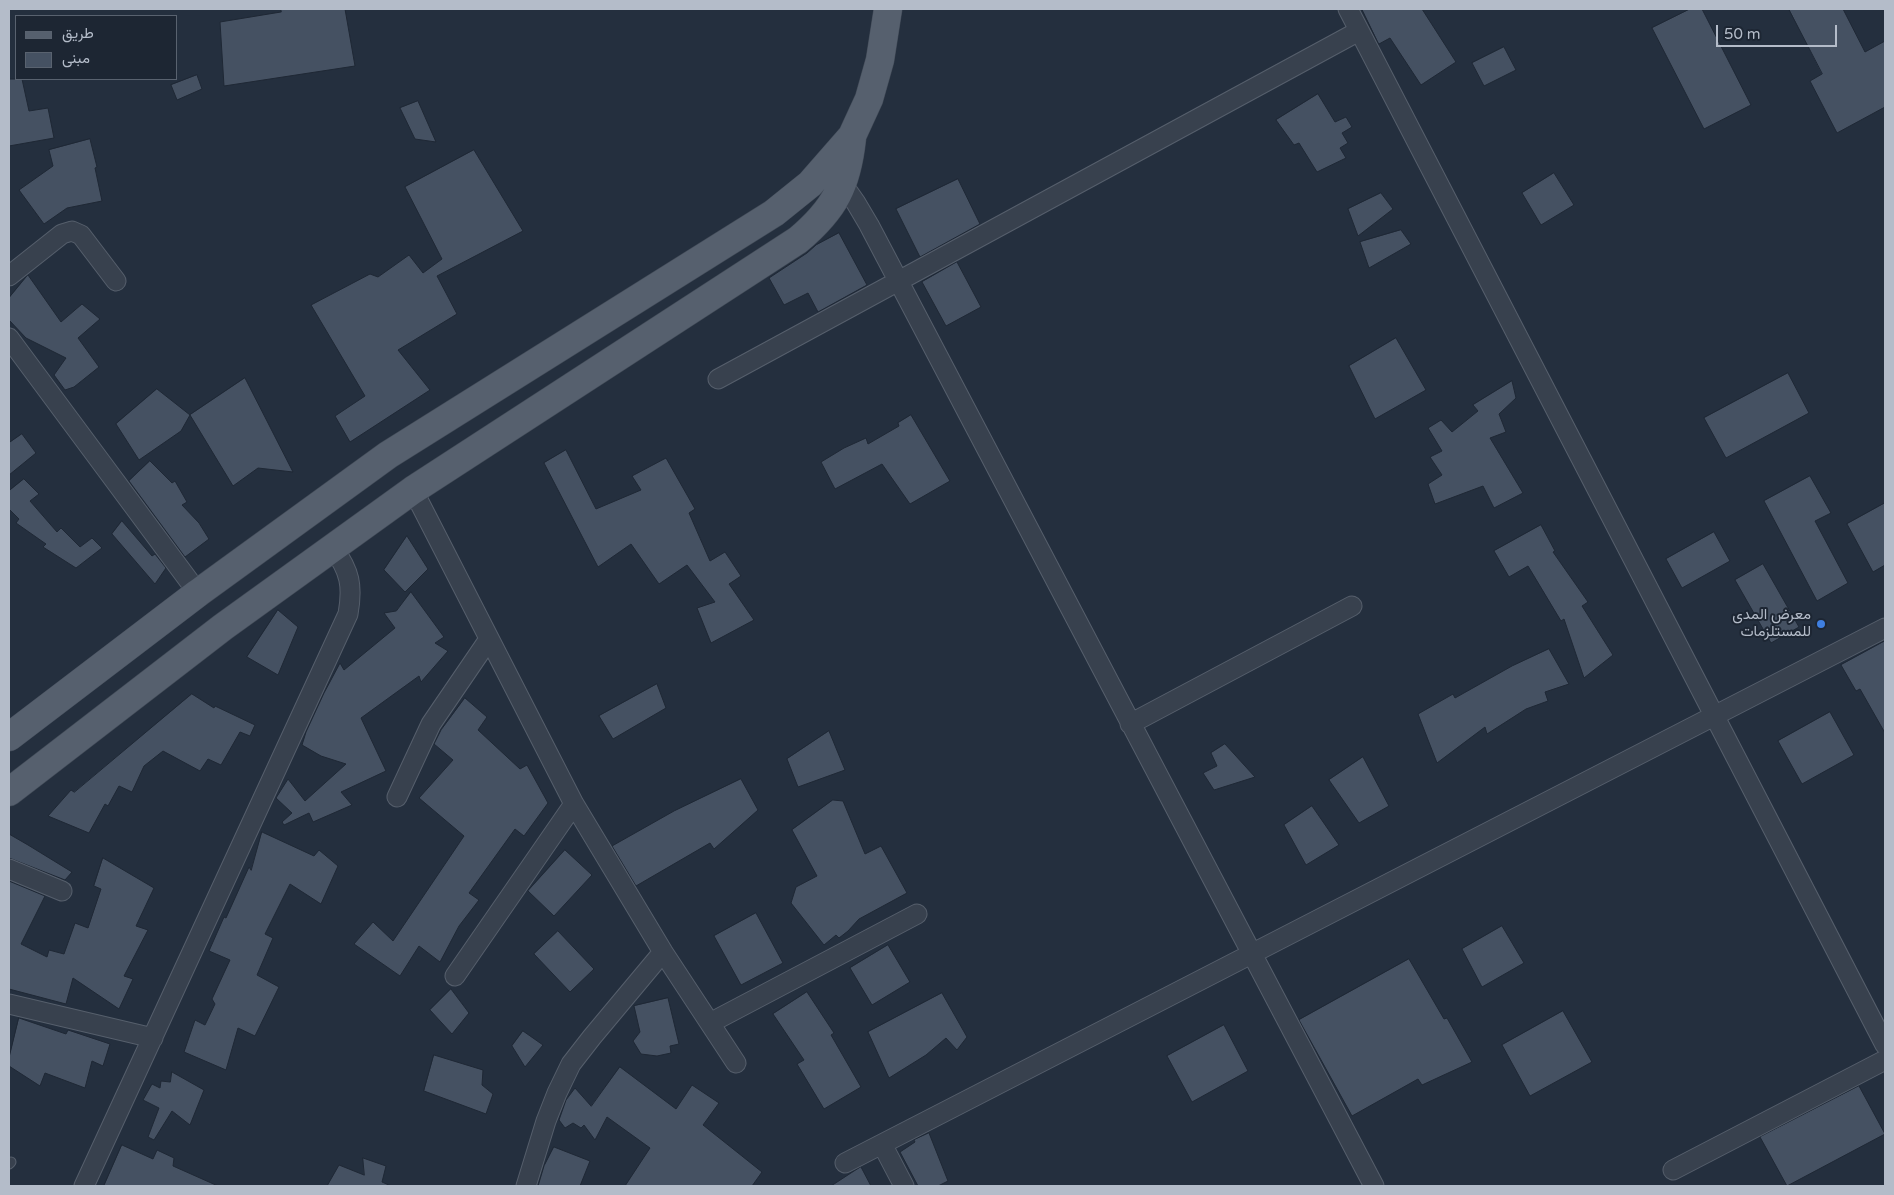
<!DOCTYPE html>
<html>
<head>
<meta charset="utf-8">
<style>
  body { margin:0 }
  #map { position:relative; width:1894px; height:1195px; overflow:hidden; background:#242f3e; font-family:"Varela Round",Vazirmatn,sans-serif }
  canvas { display:block }
  .frame { position:absolute; inset:0; border:10px solid #b4bcc9; pointer-events:none }
  .legend { position:absolute; left:15px; top:15px; width:162px; height:65px; box-sizing:border-box; background:#1d2633; border:1px solid #59626f; margin:0; padding:6px 9px; list-style:none; font-size:15px; color:#b4bcc9 }
  .legend li { display:flex; align-items:center; gap:10px; height:25px }
  .legend b { width:25px; border:1px solid #59626f }
  .scale { position:absolute; left:1716px; top:25px; width:121px; height:22px; box-sizing:border-box; border:2px solid #b4bcc9; border-top:0; padding-left:6px; font-size:15px; line-height:18px; white-space:nowrap; color:#b4bcc9; -webkit-text-stroke:4px #1d2633; paint-order:stroke }
</style>
</head>
<body>
<div id="map">
<canvas width="1894" height="1195"></canvas>
<div class="frame"></div>
<ul class="legend">
<li><b style="height:6px;background:#56606e"></b>طريق</li>
<li><b style="height:14px;background:#455162"></b>مبنى</li>
</ul>
<div class="scale">50 m</div>
</div>
<script>
const ctx = document.querySelector('canvas').getContext('2d');
ctx.lineJoin = 'round';
function fillPath(path, color) { ctx.fillStyle = color; ctx.fill(path, 'evenodd'); }
function strokePath(path, color, width, dash) { ctx.strokeStyle = color; ctx.lineWidth = width; ctx.lineCap = dash ? 'butt' : 'round'; ctx.setLineDash(dash || []); ctx.stroke(path); }
function drawText(font, color, halo, rows, align = 'center') {
  ctx.font = font + ' "Varela Round",Vazirmatn,sans-serif'; ctx.lineWidth = 4; ctx.setLineDash([]); ctx.textBaseline = 'middle'; ctx.strokeStyle = halo; ctx.fillStyle = color; for (const [text, x, y, turn = 0] of rows) {
    ctx.save(); ctx.translate(x, y); ctx.rotate((+turn || 0) * Math.PI / 180); ctx.textAlign = isNaN(turn) ? turn : align; if (halo) ctx.strokeText(text, 0, 0); ctx.fillText(text, 0, 0); ctx.restore();
  }
}
const building = new Path2D(`
  M281 9H345L355 66 224 86 220 22 281 12Z
  M1362 9H1422L1456 62 1421 85 1390 38 1379 44Z
  M1690 9H1702L1751 105 1704 129 1652 28Z
  M1789 9H1843L1865 52 1885 41V107L1837 133 1810 81 1822 74Z
  M1504 47 1516 70 1484 86 1472 63Z
  M197 75 202 89 177 100 171 85Z
  M9 79H22L29 111 48 108 54 138 9 146Z
  M1318 94 1335 122 1346 117 1352 127 1342 133 1348 143 1340 148 1346 158 1317 172 1299 143 1294 145 1276 120Z
  M418 101 436 142 415 139 400 108Z
  M90 139 97 167 95 168 102 201 67 208 44 224 19 190 53 166 49 150Z
  M474 150 523 231 437 276 457 314 398 350 430 390 350 442 335 416 365 396 311 305 370 274 378 277 409 255 423 273 442 259 405 187Z
  M1554 173 1574 205 1541 225 1522 193Z
  M958 179 980 224 920 257 896 209Z
  M1381 193 1393 209 1358 236 1348 209Z
  M1401 230 1411 244 1369 268 1360 242Z
  M839 233 867 285 818 312 808 293 784 305 769 278 807 253 816 245Z
  M957 262 981 307 946 326 922 282Z
  M28 275 61 322 82 304 100 319 78 338 99 367 74 387 65 390 54 375 66 358 26 338 9 320V298Z
  M1396 338 1426 390 1375 419 1349 366Z
  M1788 373 1809 413 1726 458 1704 418Z
  M245 378 293 472 258 468 233 486 190 415Z
  M1512 381 1516 398 1499 414 1506 432 1490 438 1523 493 1494 508 1483 486 1435 504 1428 484 1442 475 1430 457 1442 451 1428 428 1441 420 1452 432 1478 411 1473 405Z
  M157 389 190 415 181 431 139 460 116 424Z
  M911 415 950 481 910 504 882 464 835 489 821 462 844 448 866 438 868 444 899 426 898 423Z
  M22 434 36 453 9 475V443Z
  M566 450 596 509 641 490 632 476 666 458 695 509 689 513 710 561 725 552 741 576 729 584 754 620 711 643 697 608 715 602 687 565 659 584 631 544 598 567 544 463Z
  M150 461 172 483 175 481 187 502 182 505 199 523 209 539 185 557 129 481Z
  M1810 476 1831 513 1815 521 1848 583 1817 601 1764 501Z
  M24 479 39 494 30 501 57 532 61 528 80 547 92 538 102 548 76 568 43 547 46 544 16 523 19 519 9 509V491Z
  M1885 503V565L1873 572 1847 524Z
  M122 521 152 556 155 554 166 568 155 584 112 534Z
  M1541 525 1555 551 1553 552 1588 602 1582 606 1613 655 1584 678 1564 619 1561 621 1528 566 1509 577 1494 551Z
  M1714 532 1730 561 1682 588 1666 559Z
  M407 536 428 569 405 592 384 570Z
  M1763 564 1799 627 1771 643 1735 580Z
  M411 592 444 637 435 643 448 651 421 682 419 676 361 718 386 771 341 792 352 805 313 822 309 813 284 825 282 822 292 813 276 798 288 779 305 801 346 764 321 756 302 745 306 732 324 693 340 663 344 670 395 628 384 613 396 611Z
  M278 610 298 627 278 675 247 657Z
  M1885 641V733L1860 689 1856 691 1841 665Z
  M1549 649 1569 684 1545 692 1548 701 1526 709 1487 734 1485 727 1437 763 1418 714 1453 694 1455 698 1512 666Z
  M657 684 666 708 613 739 599 716Z
  M192 694 214 708 215 706 255 725 250 736 240 732 221 765 208 759 200 771 163 751 144 766 132 792 119 786 108 806 105 804 89 833 48 816 71 790 74 792Z
  M465 698 487 717 478 730 520 769 527 765 548 803 524 836 515 829 469 893 479 900 459 926 440 962 419 946 400 976 354 944 373 922 393 941 464 836 419 798 453 760 434 744 441 730Z
  M1830 712 1854 755 1802 784 1778 741Z
  M829 731 845 770 798 787 787 759Z
  M1225 744 1255 777 1214 790 1203 773 1217 766 1211 753Z
  M1363 757 1389 806 1359 823 1329 780Z
  M741 779 758 810 714 849 710 843 636 886 612 846 674 811Z
  M833 800 843 801 865 854 881 846 907 893 859 919 848 931 839 938 836 935 824 945 791 903 796 887 817 876 792 830Z
  M1312 806 1339 845 1306 865 1284 825Z
  M262 832 314 856 319 850 338 866 321 904 290 884 265 934 273 938 257 975 279 987 255 1036 238 1028 226 1070 184 1052 195 1020 205 1025 215 1004 212 999 230 960 209 951 224 917 226 918 249 867 251 870Z
  M9 834 28 845 72 872 65 880 9 858Z
  M565 850 592 875 554 916 528 891Z
  M103 858 154 888 136 926 148 930 124 976 133 979 119 1009 73 978 66 1004 9 989V881L45 896 21 944 47 957 49 950 64 954 75 923 88 928 101 889 94 886Z
  M756 913 783 963 741 985 714 936Z
  M1502 926 1524 963 1482 987 1462 949Z
  M558 931 594 969 570 992 534 954Z
  M888 945 910 982 872 1005 850 968Z
  M1409 959 1444 1019 1447 1018 1472 1062 1422 1085 1418 1079 1352 1116 1299 1020Z
  M451 989 469 1013 452 1034 430 1010Z
  M807 992 834 1033 831 1035 861 1087 824 1109 797 1064 804 1060 773 1014Z
  M942 993 967 1037 957 1050 946 1038 926 1055 889 1078 868 1032Z
  M668 998 679 1044 670 1046 671 1053 657 1056 641 1054 633 1041 640 1032 634 1006Z
  M1563 1011 1592 1062 1530 1096 1502 1045Z
  M19 1018 66 1034 68 1030 110 1044 103 1066 92 1061 85 1088 45 1073 40 1086 9 1066V1058Z
  M1224 1025 1248 1071 1192 1102 1167 1056Z
  M523 1031 543 1045 525 1067 512 1046Z
  M434 1055 483 1070 482 1085 493 1094 486 1114 424 1091Z
  M620 1067 676 1109 692 1085 719 1103 703 1125 762 1172 752 1186H625L650 1148 607 1117 595 1140 584 1125 581 1128 573 1123 565 1128 559 1120 566 1100 575 1088 591 1106Z
  M172 1072 204 1090 190 1125 172 1111 154 1140 148 1137 159 1108 143 1100 152 1084 160 1088 161 1081 170 1082Z
  M1859 1086 1885 1134 1787 1186 1760 1137Z
  M929 1133 948 1181 938 1186H918L900 1152 915 1142 914 1140Z
  M122 1145 153 1159 157 1150 174 1158 173 1166 218 1186H104Z
  M554 1147 590 1161 580 1186H538L544 1166Z
  M363 1158 386 1166 382 1182 391 1186H327L339 1165 364 1175Z
  M861 1167 871 1186H831L854 1171Z`);
fillPath(building, '#455162');
strokePath(building, '#1f2835', 1);
const service = new Path2D(`
  M9 1164 11 1162`);
const minor = new Path2D(`
  M1348 9 1885 1045
  M837 176 856 203 869 225 1374 1186
  M9 276 62 234 72 231 81 235 116 281
  M9 338 198 593
  M718 379 1359 31
  M413 490 574 804 663 952 736 1063
  M1130 724 1352 606
  M397 797 431 724 489 639
  M9 869 62 891
  M455 976 574 804
  M9 1004 153 1038
  M710 1023 917 914
  M882 1144 904 1186
  M845 1163 1885 628
  M1673 1170 1885 1060
  M84 1186 348 614C353 586 350 571 333 548
  M526 1186 546 1121 557 1093 571 1064 592 1037 663 952`);
const primary = new Path2D(`
  M9 737 198 593 388 455 774 213 810 184 852 136 869 99 880 60 888 9
  M9 792 223 627 413 490 798 240C835 209 847 185 852 138`);
strokePath(service, '#565f6c', 11);
strokePath(minor, '#565f6c', 21);
strokePath(primary, '#414a57', 29);
strokePath(service, '#38414e', 9);
strokePath(minor, '#38414e', 19);
strokePath(primary, '#56606e', 28);
for (const [x, y, r, color] of [
  [1821,624,5,"#3f7fe0"]
]) { const dot = new Path2D(); dot.arc(x, y, r, 0, 2 * Math.PI); ctx.fillStyle = color; ctx.fill(dot); strokePath(dot, '#1d2633', 2); }
drawText('15px', '#b4bcc9', '#1d2633', [
  ["معرض المدى",1811,615],
  ["للمستلزمات",1811,632]
], 'right');
</script>
</body>
</html>
